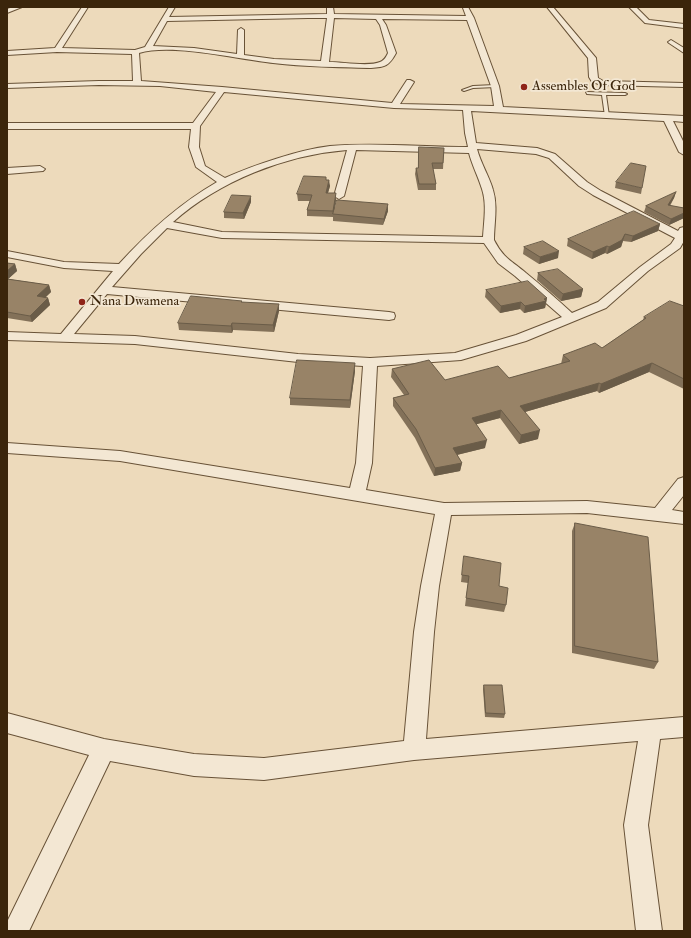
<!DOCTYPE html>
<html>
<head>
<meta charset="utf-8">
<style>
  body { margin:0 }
  #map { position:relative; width:691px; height:938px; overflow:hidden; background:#eddabb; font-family:"IM FELL Double Pica",serif }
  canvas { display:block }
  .frame { position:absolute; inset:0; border:8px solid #3b250b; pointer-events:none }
</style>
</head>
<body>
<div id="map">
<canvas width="691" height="938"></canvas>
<div class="frame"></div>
</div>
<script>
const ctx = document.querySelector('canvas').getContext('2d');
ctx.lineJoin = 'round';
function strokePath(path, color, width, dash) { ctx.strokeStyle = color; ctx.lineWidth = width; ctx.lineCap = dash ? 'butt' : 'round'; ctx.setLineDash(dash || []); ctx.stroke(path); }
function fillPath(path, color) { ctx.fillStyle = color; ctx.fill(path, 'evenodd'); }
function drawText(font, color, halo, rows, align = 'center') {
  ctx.font = font + ' "IM FELL Double Pica",serif'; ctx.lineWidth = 3.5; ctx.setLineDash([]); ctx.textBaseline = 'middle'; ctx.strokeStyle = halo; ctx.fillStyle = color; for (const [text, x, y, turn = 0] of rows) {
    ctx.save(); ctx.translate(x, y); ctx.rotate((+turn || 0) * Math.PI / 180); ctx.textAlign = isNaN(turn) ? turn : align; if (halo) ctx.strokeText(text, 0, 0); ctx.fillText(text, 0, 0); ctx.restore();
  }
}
const service = new Path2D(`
  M495 85 496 87 473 88 464 91 462 90 473 86Z
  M586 92 625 93 627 94 625 95H606L609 116 607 117 605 116 602 95 587 94Z`);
const minor = new Path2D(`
  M13 7H22L7 13V9Z
  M82 7H88L62 48 135 50 145 47 169 7H175L169 17 327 14V7H333L334 14 466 16 463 8 468 7 474 18 499 86 503 107 684 116V122L673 121 684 143V155L679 152 664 121 471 111 476 143 537 148 555 154 587 182 601 191 678 231 680 228 684 227V241L680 248 648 271 606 308 526 341 461 360 377 366 372 463 366 490 444 503 587 501 655 508 678 479 684 477V495L672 510 684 512V524L587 513 451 515 439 586 434 632 426 739 684 717V737L660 739 648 825 662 931H636L624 825 638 741 414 760 264 780 194 776 110 761 29 931H7V922L89 755 7 733V713L104 739 194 754 264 758 404 741 414 632 421 586 435 514 120 461 7 453V443L120 451 350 488 356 463 363 366 298 362 135 344 7 340V332L61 334 113 271 64 268 7 257V251L64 262 119 264C148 232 179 204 217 182L196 167 189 147 191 129H7V123H193L216 92 160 86 99 85 7 88V84L99 81H133L132 54 57 52 7 55V51L55 48ZM308 18H327L321 61 274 59 244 55V30L241 28 238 30 237 54 194 48 153 46 167 21ZM334 18 376 19 380 25 388 53C386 57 385 60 380 62 369 67 342 62 329 62ZM382 19 467 20 491 86 494 106 400 104 414 82 410 80H407L392 103 222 87 141 81 139 53C172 43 236 59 273 63 305 67 338 67 371 68 385 67 389 66 396 53L386 25ZM224 92 394 108 463 110 465 133 468 147C422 147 376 142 330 146 298 150 254 165 225 178L205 166 199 147 200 126ZM477 149 536 154 549 158 579 186 593 195 675 238 671 244 640 267 598 302 572 313C557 299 542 286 526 273 512 261 503 258 494 240 494 224 498 206 493 190 489 176 481 164 477 149ZM347 150 334 196 339 199 344 196 356 150 469 153C472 165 478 176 482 189 487 204 484 221 483 237L222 232 173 222C219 181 285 155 347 150ZM167 228 222 238 484 243 498 263 515 276 562 317 516 335 455 353 370 358 298 354 135 336 74 334 107 294 389 320 394 319 395 316 394 313 389 312 112 287 141 254Z
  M547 7H553L596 58 598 78 603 81 684 83V87L602 85 592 82 589 77 588 58Z
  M629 7H636L649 20 684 24V28L645 23Z
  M671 40 684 48V53L669 43 668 42Z
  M40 166 45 169 43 171 7 174V168Z`);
strokePath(service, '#685237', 2);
strokePath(minor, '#685237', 2);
fillPath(service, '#f3e7d3');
fillPath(minor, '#f3e7d3');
fillPath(new Path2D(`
  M444 148 443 169H433L436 184V190H418L415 174 416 168H418Z
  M327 180 330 186 328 193 336 200 334 208 388 211 383 225 333 221V217L307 216V210L310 201H298L297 194Z
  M616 182 642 188 641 194 615 188Z
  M676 192 674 198 670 206 684 208V218L669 225 644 212 646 206Z
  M251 202 244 219 224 218V212Z
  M660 224 658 231 631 242 623 241 621 247 607 254 605 253 592 259 567 246 568 239Z
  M524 247 558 258 539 264 523 254Z
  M7 263 15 264 17 271 8 279 49 285 51 292 45 297 48 298 50 305 32 322 7 318Z
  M538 273 583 289 581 297 561 301 537 280Z
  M486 290 547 298 545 308 524 313 520 309 500 313 485 297Z
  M242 301V302L279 311 274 332 233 330 232 333 179 330 178 323Z
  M684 306V389L649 372 599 393 597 391 525 412 538 439 519 444 500 418 476 424 485 448 457 455 462 463 460 471 434 476 415 438 393 406V398L404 395 391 377 392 369 445 380 509 378 561 364 563 355 602 348 643 320 644 317Z
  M355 371 350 408 290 405V398Z
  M575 523 658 662 654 669 572 653V531Z
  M464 556 499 586 506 605 504 612 465 606 468 583 461 582Z
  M484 685 505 714 504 718 485 717 483 689Z`), '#837159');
fillPath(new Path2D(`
  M329 180 330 186 326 199V193Z
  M676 192 674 198 666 211 668 205Z
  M336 193V200L333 214V218V211Z
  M251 196V202L244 219 243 213Z
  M388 204V211L383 225 384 219Z
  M684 213V218L669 225 671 219Z
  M660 224 658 231 631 242 633 236Z
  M625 234 621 247 607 254 609 247Z
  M607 246 605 253 592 259 593 252Z
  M559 251 558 258 539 264 540 257Z
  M15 264 17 271 7 280V271Z
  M49 285 51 292 40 303 37 296Z
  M583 289 581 297 561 301 563 294Z
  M48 298 50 305 32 322 30 316Z
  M547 298 545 308 524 313 525 306Z
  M521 302 520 309 500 313 501 306Z
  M279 304V311L274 332 273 325Z
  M232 323 233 330 232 333 231 326Z
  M355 363V371L350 408V400Z
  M652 363 649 372 599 393 601 384Z
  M599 383 597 391 518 414 520 406Z
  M501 410 500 418 470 426 472 418Z
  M540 430 538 439 519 444 521 435Z
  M487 440 485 448 452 456 453 448Z
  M462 463 460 471 434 476 435 468Z`), '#6a5c48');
const building = new Path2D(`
  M419 147 444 148 443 163H432L436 184H419L416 168H418Z
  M631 163 646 166 642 188 616 182Z
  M304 176 326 177V180H329L326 193H336L333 211 307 210 312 195 297 194Z
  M676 192 668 205 684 208V213L671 219 646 206Z
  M232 195 251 196 243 213 224 212Z
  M337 200 388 204 384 219 333 214Z
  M634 211 660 224 633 236 625 234 622 240 609 247 607 246 593 252 568 239Z
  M543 241 559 251 540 257 524 247Z
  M7 263 15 264 7 271Z
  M558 269 583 289 563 294 538 273Z
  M7 279 49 285 37 296 48 298 30 316 7 312Z
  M528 281 547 298 544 299 546 301 525 306 521 302 501 306 486 290Z
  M191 296 242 301 241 302 279 304 273 325 232 323 231 326 178 323Z
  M670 301 684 306V379L652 363 601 384 599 383 520 406 540 430 521 435 501 410 472 418 487 440 453 448 462 463 435 468 416 429 393 398 409 394 392 369 429 360 445 380 498 366 509 378 570 361 563 355 595 343 602 348 646 318 644 317Z
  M297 360 355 363 350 400 290 398Z
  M575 523 648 537 658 662 575 646Z
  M464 556 501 563 499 586 508 588 506 605 466 598 469 576 462 575Z
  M484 685H502L505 714 486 713Z`);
fillPath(building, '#988367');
strokePath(building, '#6a5c48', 1);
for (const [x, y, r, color] of [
  [524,87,4,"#8f2418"],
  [82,302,4,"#8f2418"]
]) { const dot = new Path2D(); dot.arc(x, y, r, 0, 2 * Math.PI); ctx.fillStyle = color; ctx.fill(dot); strokePath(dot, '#f3e7d3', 1.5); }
drawText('14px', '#3b250b', '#f3e7d3', [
  ["Assembles Of God",532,87],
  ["Nana Dwamena",90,302]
], 'left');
</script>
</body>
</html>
